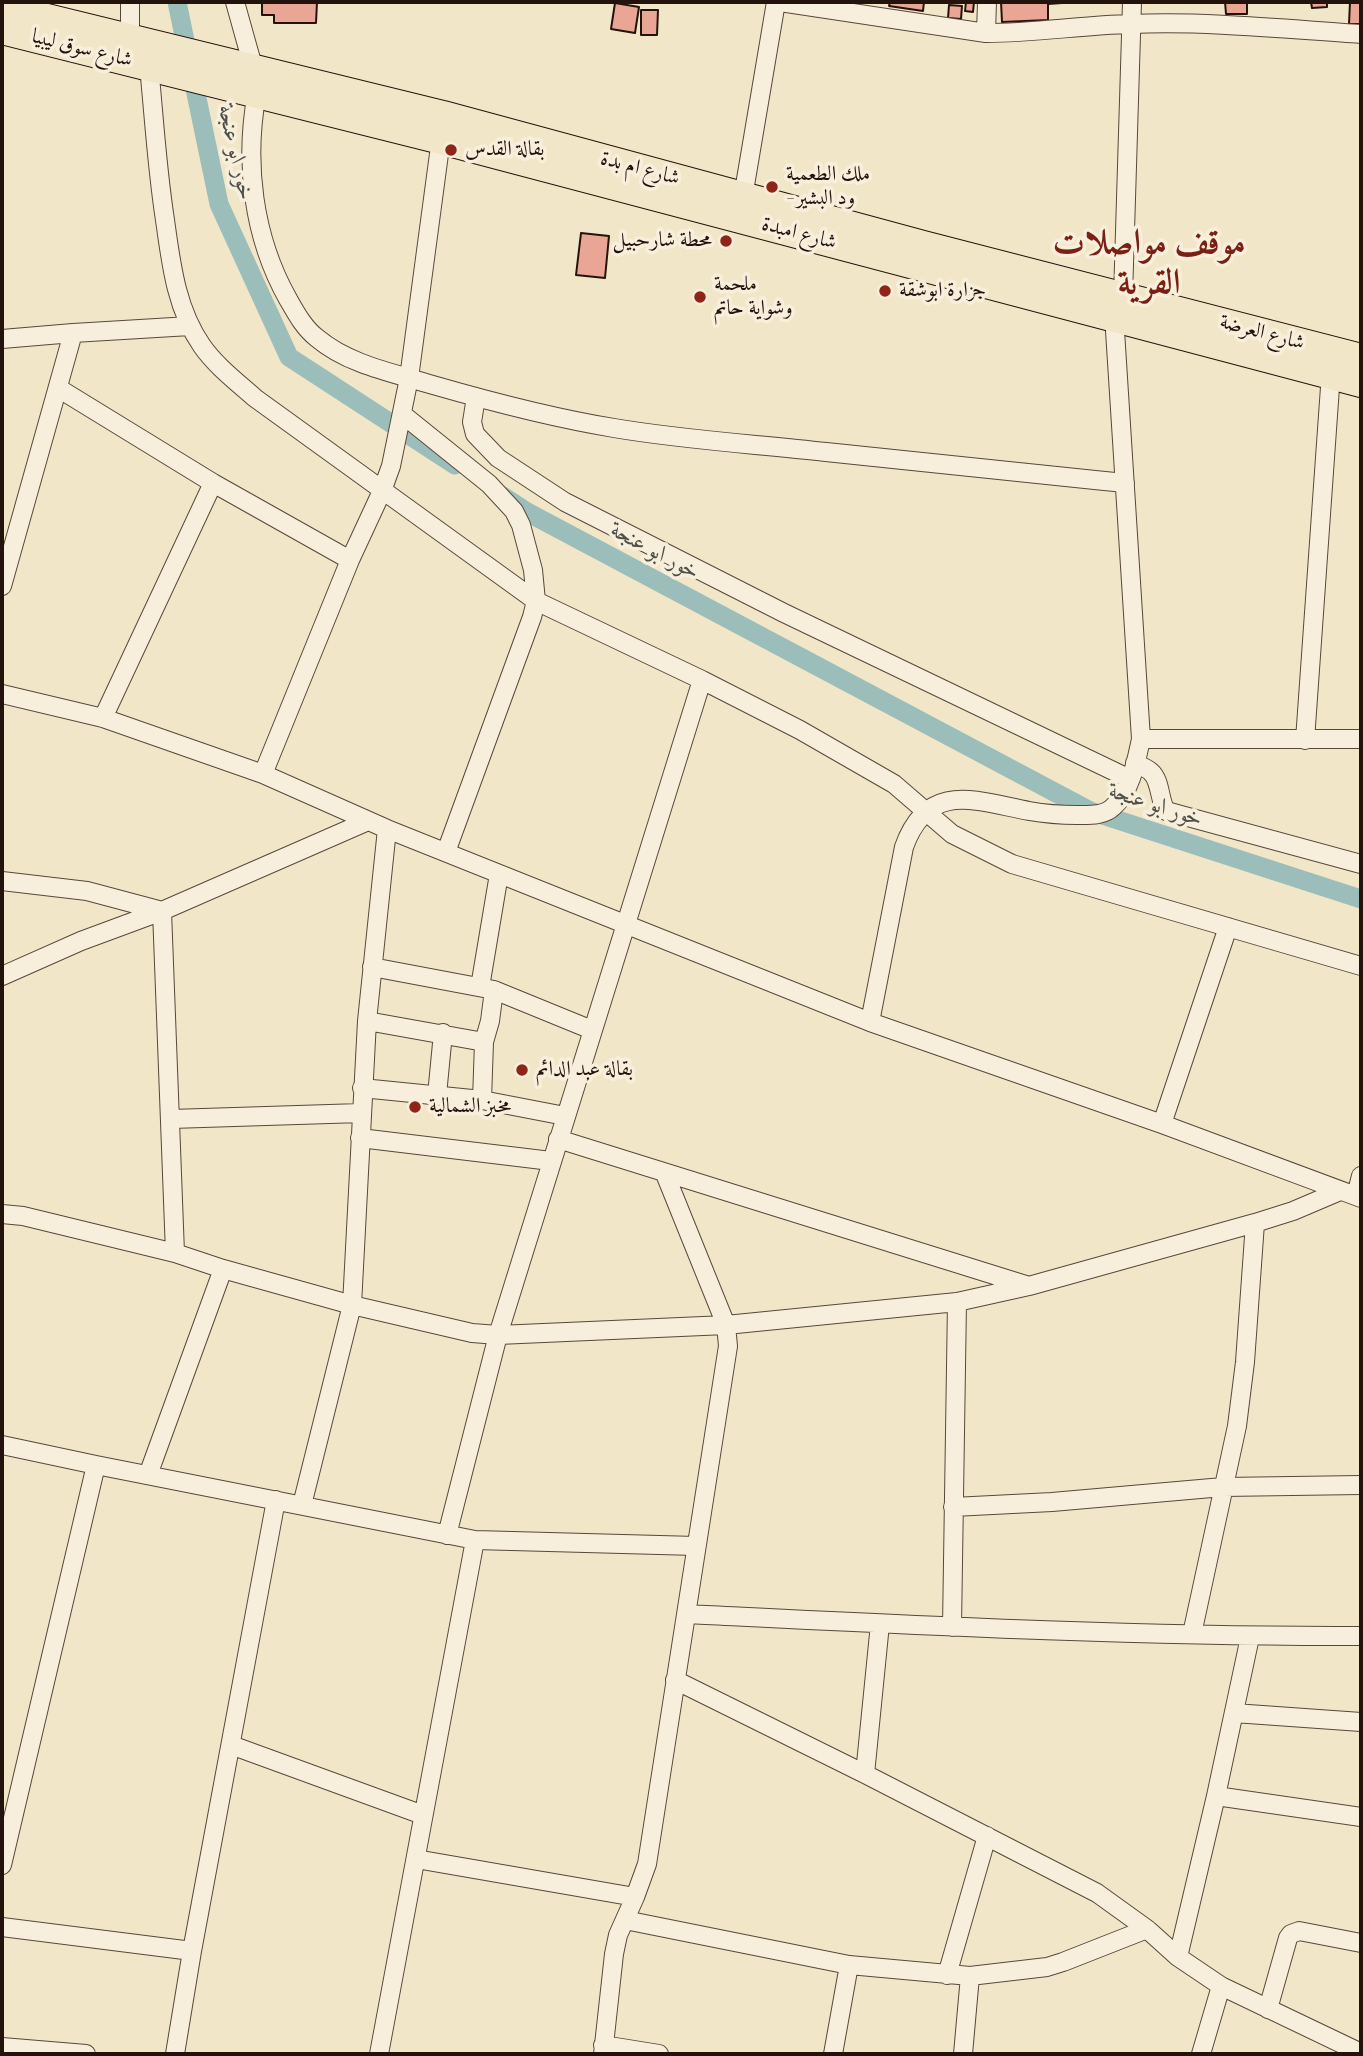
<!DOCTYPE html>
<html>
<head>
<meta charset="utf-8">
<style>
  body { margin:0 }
  #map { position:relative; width:1363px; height:2056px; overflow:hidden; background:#f2e6c8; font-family:"IM FELL French Canon",serif }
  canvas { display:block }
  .frame { position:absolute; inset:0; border:4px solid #24130c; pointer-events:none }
</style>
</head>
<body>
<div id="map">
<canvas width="1363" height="2056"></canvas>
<div class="frame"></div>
</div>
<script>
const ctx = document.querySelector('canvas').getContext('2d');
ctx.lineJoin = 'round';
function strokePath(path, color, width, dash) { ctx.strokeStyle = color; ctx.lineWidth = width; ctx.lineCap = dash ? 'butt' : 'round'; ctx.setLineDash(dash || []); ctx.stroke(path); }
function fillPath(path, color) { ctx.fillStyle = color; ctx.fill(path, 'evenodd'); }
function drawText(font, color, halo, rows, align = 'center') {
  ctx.font = font + ' "IM FELL French Canon",Amiri,serif'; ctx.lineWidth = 7; ctx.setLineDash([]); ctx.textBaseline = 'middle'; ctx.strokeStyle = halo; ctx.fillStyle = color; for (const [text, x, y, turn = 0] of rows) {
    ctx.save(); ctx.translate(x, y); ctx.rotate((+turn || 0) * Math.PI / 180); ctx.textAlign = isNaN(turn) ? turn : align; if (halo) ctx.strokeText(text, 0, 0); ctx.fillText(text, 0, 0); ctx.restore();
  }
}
strokePath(new Path2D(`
  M177 2 219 204 289 357 455 465
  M501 495 527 512 1090 811 1361 899`), '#9cbebb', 19);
const building = new Path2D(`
  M262 2H317L316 23H274V15H262Z
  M890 2H924L923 11 889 6Z
  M966 2H974L973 12 965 11Z
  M1001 2H1062V3L1048 4V20L1002 22Z
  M1225 2H1247V14H1226Z
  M1311 2H1327V7L1312 8Z
  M1350 2H1361V24H1349Z
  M615 3 639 7 635 33 611 29Z
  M949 5 962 6 961 19 948 18Z
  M641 10H658L657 35H641Z
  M581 233 609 236 605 278 576 275Z`);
fillPath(building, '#e9a694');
strokePath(building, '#24130c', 2);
const minor = new Path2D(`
  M235 2 254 70
  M780 2 986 33C1035 33 1083 25 1131 24 1207 21 1285 29 1361 34
  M986 33 987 2
  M130 39V2
  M149 66C154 117 157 169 165 220 171 263 176 309 202 346 216 366 237 382 255 398L536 601 702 680 800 730 894 784 952 834 1012 864 1361 966
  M257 93C244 162 253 237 288 299 296 313 304 328 317 338 349 365 394 373 433 385 492 402 553 418 614 428 684 440 755 444 826 452 925 462 1025 473 1125 483
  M743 197 776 2
  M1123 297 1132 2
  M73 333 190 326
  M2 339 73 333 2 586
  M58 388 213 483 350 560
  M476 397 472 422 475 434 498 458 565 502 784 613 1130 779
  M402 414 489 484 514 511 521 525 533 570 536 601 532 617 446 852
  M2 694 103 718 263 774 387 829 870 1022 1162 1124 1361 1198
  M103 718 213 483
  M1141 739H1361
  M1305 740 1331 373
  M1135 763C1140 766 1147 768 1151 772 1161 781 1159 800 1166 811L1361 864
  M263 774 350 560 382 491 391 466 409 378 441 139
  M2 881 87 891 162 911 175 1253
  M372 967 494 990 592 1030
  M2 976 81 941 162 911 368 821
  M480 987 499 874
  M367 1021 484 1042
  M870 1022 904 847C928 780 976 801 1029 811 1046 814 1061 815 1077 815 1089 815 1104 816 1113 807 1131 791 1136 762 1141 739L1114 315
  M362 1088 482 1100 565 1116
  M437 1095 443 1033
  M482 1100 484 1042 490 1021 494 990
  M171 1119 361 1113
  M1162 1124 1228 927
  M360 1138 551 1161
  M558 1139 1026 1285
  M1356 1196 1361 1176
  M2 1214 23 1216 175 1253 223 1269 352 1305 472 1333 498 1335 726 1325 957 1302 1029 1286 1255 1223 1293 1211 1340 1191
  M2 1445 96 1465 475 1540 696 1546
  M148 1475 223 1269
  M302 1505 352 1305 367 1021 387 829
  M953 1507 1052 1502 1223 1487 1361 1485
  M447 1535 498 1335 702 680
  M687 1614C911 1625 1136 1637 1361 1636
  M952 1627 957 1302
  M1192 1634 1237 1426 1245 1362 1255 1223
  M675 1680 865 1774 1097 1893 1147 1929 1178 1957 1221 1986 1361 2053
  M1234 1713 1361 1722
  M231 1745 423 1815
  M865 1774 880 1624
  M1216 1796 1361 1817
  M416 1859 635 1897
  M2 1865 96 1465
  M625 1920 849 1965 970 1976
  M2 1927 192 1951
  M1178 1957 1216 1796 1250 1637
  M947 1975 987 1836
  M1268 2009 1288 1938 1291 1934 1299 1931 1361 1943
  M603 2045 659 2054
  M2 2047 86 2054
  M175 2054 192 1951 276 1500
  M379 2054 475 1540
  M603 2054 614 1954 618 1935 635 1897 647 1864 728 1346 726 1325 665 1174
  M833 2054 849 1965
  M963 2054 970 1976 1047 1967 1063 1962 1147 1929
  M1201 2054 1221 1986`);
const primary = new Path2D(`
  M2 8 443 116 923 246 1361 359
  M2 29 441 139 1361 382`);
strokePath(minor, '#58483b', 20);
strokePath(primary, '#24130c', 32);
strokePath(minor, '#f7efdb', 18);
strokePath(primary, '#f2e6c8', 30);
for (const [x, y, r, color] of [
  [451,150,7,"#8f2418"],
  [772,187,7,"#8f2418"],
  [726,241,7,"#8f2418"],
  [885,291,7,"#8f2418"],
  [700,297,7,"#8f2418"],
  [522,1070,7,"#8f2418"],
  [415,1107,7,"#8f2418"]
]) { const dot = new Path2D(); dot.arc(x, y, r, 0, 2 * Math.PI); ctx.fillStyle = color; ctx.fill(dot); strokePath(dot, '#f7efdb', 2.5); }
drawText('21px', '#24130c', '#f7efdb', [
  ["شارع سوق ليبيا",82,49,14],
  ["شارع ام بدة",640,169,15],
  ["شارع امبدة",799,234,15],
  ["شارع العرضة",1262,333,15]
]);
drawText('21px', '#24130c', '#f7efdb', [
  ["بقالة القدس",465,150],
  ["ملك الطعمية",786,175],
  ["- ود البشير",786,199],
  ["محطة شارحبيل",712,241,"right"],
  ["ملحمة",714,285],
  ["وشواية حاتم",714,309],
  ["جزارة ابوشقة",899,291],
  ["بقالة عبد الدائم",536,1070],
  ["مخبز الشمالية",429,1107]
], 'left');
drawText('italic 23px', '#4e4f49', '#f7efdb', [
  ["خور ابو عنجة",235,153,77],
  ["خور ابو عنجة",655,552,28],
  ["خور ابو عنجة",1156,806,18]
]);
drawText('bold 35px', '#7a1f14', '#f7efdb', [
  ["موقف مواصلات",1149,244],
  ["القرية",1149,284]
]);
</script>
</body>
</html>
